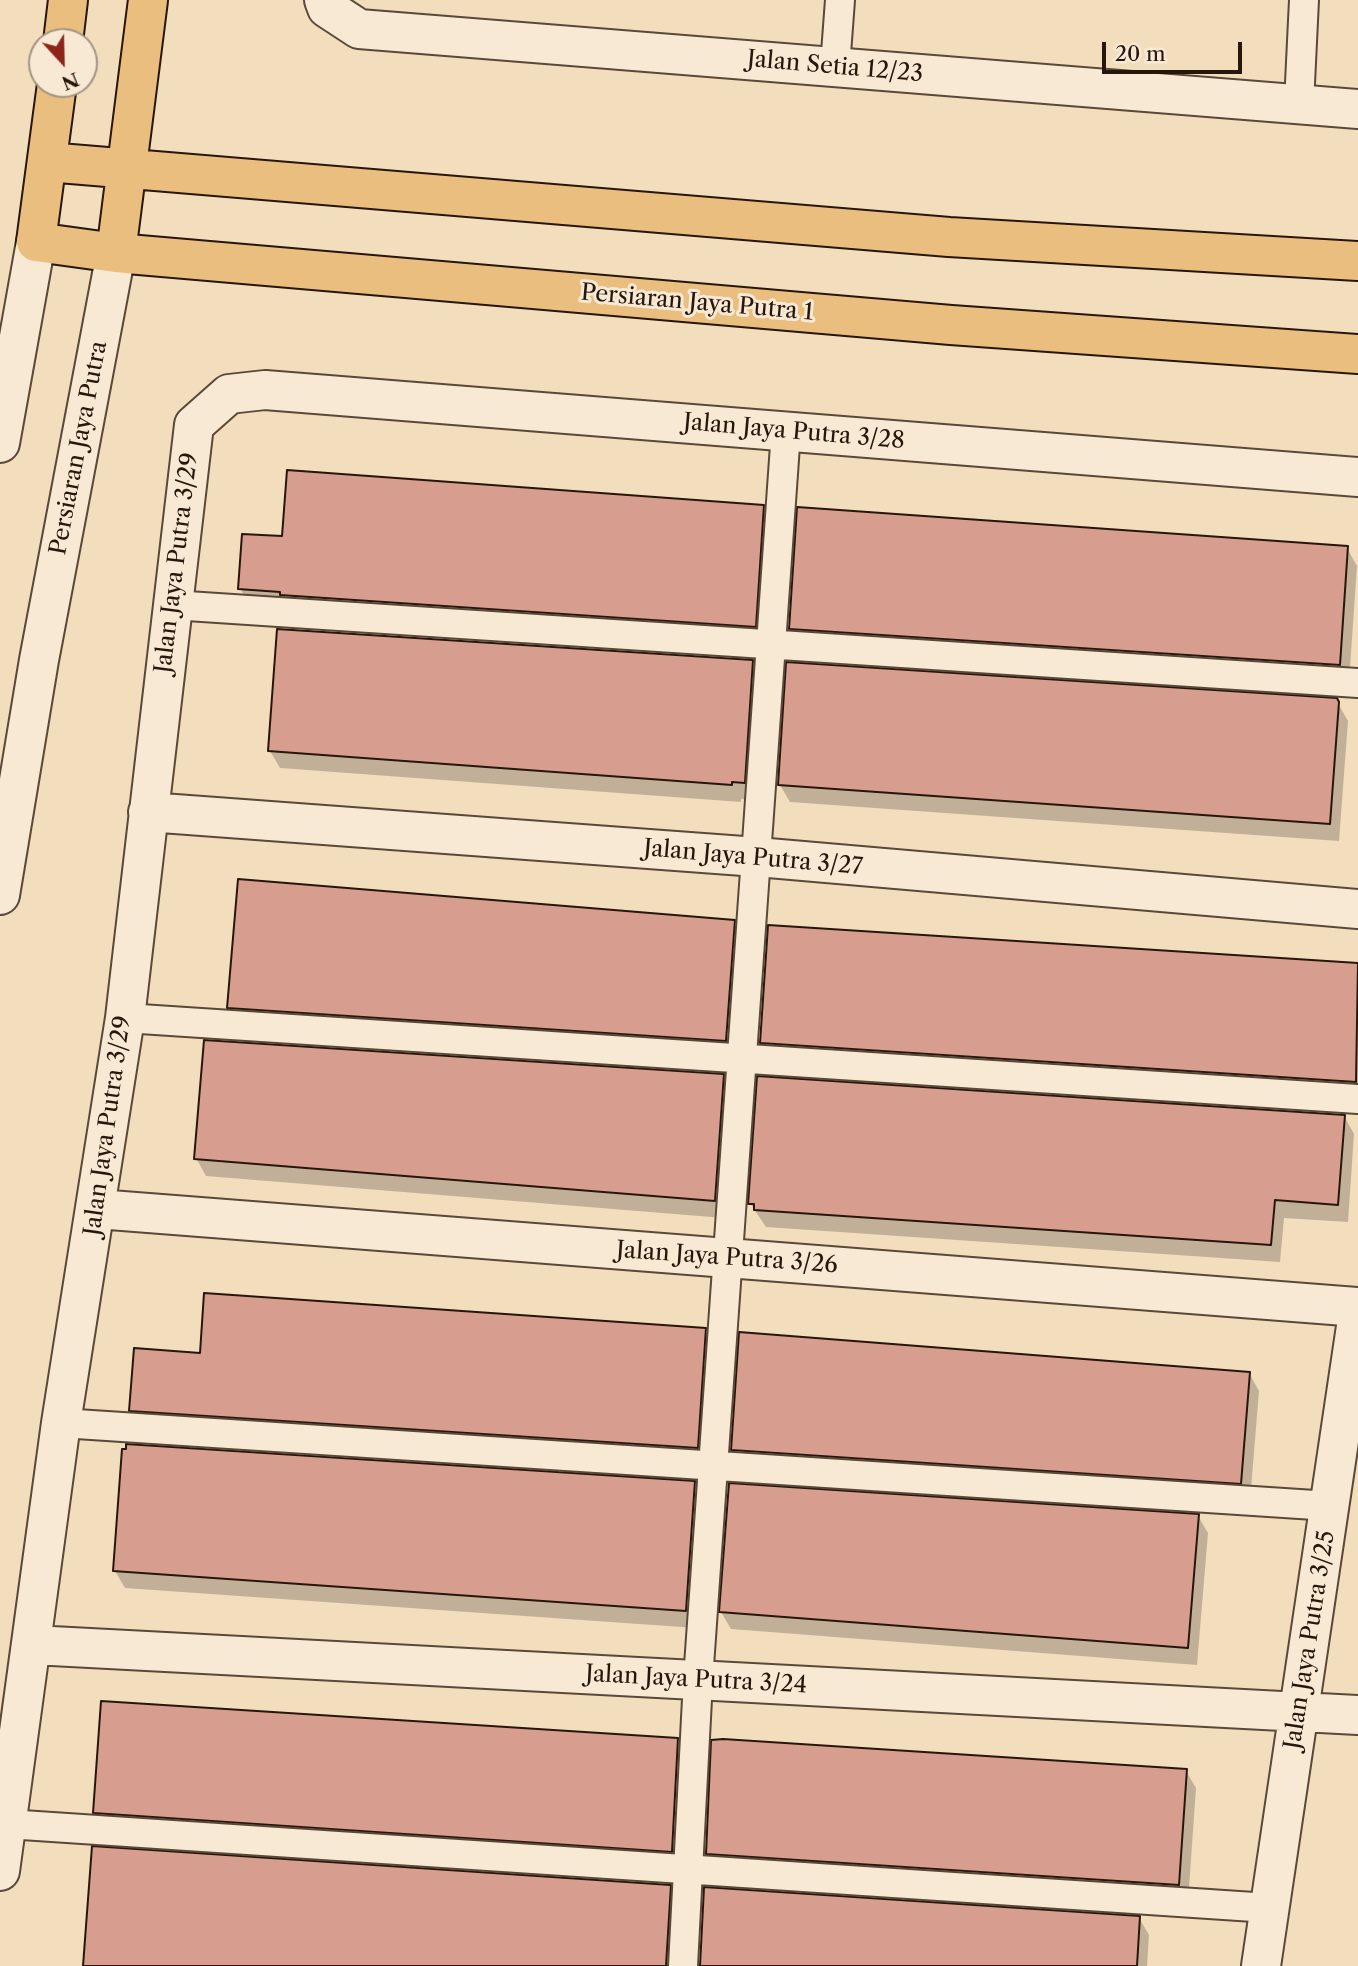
<!DOCTYPE html>
<html>
<head>
<meta charset="utf-8">
<style>
  body { margin:0 }
  #map { position:relative; width:1358px; height:1966px; overflow:hidden; background:#f2ddbd; font-family:"Libre Caslon Text",serif }
  canvas { display:block }
  .north { position:absolute; left:28px; top:28px; width:70px; height:70px; box-sizing:border-box; background:#f7e9d4; border:2px solid #a49584; border-radius:50%; rotate:158deg; font-size:19px; font-weight:700; line-height:28px; text-align:center; color:#27160b }
  .north::after { content:''; display:block; margin:auto; width:24px; height:32px; background:#8f2418; clip-path:polygon(50% 0,100% 100%,50% 72%,0 100%) }
  .scale { position:absolute; left:1102px; top:42px; width:140px; height:32px; box-sizing:border-box; border:4px solid #27160b; border-top:0; padding-left:9px; font-size:21px; line-height:24px; white-space:nowrap; color:#27160b; -webkit-text-stroke:5px #f7e9d4; paint-order:stroke }
</style>
</head>
<body>
<div id="map">
<canvas width="1358" height="1966"></canvas>
<div class="north">N</div>
<div class="scale">20 m</div>
</div>
<script>
const ctx = document.querySelector('canvas').getContext('2d');
ctx.lineJoin = 'round';
function fillPath(path, color) { ctx.fillStyle = color; ctx.fill(path, 'evenodd'); }
function strokePath(path, color, width, dash) { ctx.strokeStyle = color; ctx.lineWidth = width; ctx.lineCap = dash ? 'butt' : 'round'; ctx.setLineDash(dash || []); ctx.stroke(path); }
function drawText(font, color, halo, rows, align = 'center') {
  ctx.font = font + ' "Libre Caslon Text",serif'; ctx.lineWidth = 6; ctx.setLineDash([]); ctx.textBaseline = 'middle'; ctx.strokeStyle = halo; ctx.fillStyle = color; for (const [text, x, y, turn = 0] of rows) {
    ctx.save(); ctx.translate(x, y); ctx.rotate((+turn || 0) * Math.PI / 180); ctx.textAlign = isNaN(turn) ? turn : align; if (halo) ctx.strokeText(text, 0, 0); ctx.fillText(text, 0, 0); ctx.restore();
  }
}
fillPath(new Path2D(`
  M763 507 773 524 765 644 250 606 240 588 283 538Z
  M1347 548 1357 566 1349 682 801 646 791 628Z
  M752 662 762 679 754 800 741 799V802L280 768 270 751Z
  M1336 700 1348 721 1339 841 790 802 780 785Z
  M734 922 744 940 736 1058 239 1025 228 1008Z
  M770 927 1358 965V1099L772 1060 761 1043Z
  M723 1076 733 1093 724 1218 206 1176 196 1158Z
  M1344 1116 1354 1134 1348 1222 1284 1218 1280 1262 766 1227 750 1203Z
  M705 1330 715 1348 707 1465 141 1428 131 1410 201 1355Z
  M1249 1373 1259 1391 1250 1501 743 1467 733 1450Z
  M694 1483 704 1501 696 1628 125 1588 115 1571Z
  M1198 1516 1208 1533 1197 1665 731 1629 721 1612Z
  M677 1740 687 1758 682 1869 105 1830 95 1813Z
  M1186 1771 1196 1788 1188 1902 718 1871 707 1853Z
  M670 1887 680 1904 677 1966H85Z
  M1139 1918 1149 1935 1147 1966H701Z`), '#0003');
const building = new Path2D(`
  M287 470 764 505 756 627 280 595V592L238 589 242 534 282 536Z
  M797 507 1348 546 1340 665 789 629Z
  M277 629 753 660 745 783 732 782V785L268 751Z
  M786 662 1337 698 1339 702 1330 824 778 785Z
  M238 879 735 920 726 1041 227 1008Z
  M768 925 1358 963 1356 1082 760 1043Z
  M204 1040 724 1074 715 1201 194 1159Z
  M757 1076 1345 1115 1338 1205 1275 1200 1271 1245 754 1210V1204H748Z
  M204 1293 706 1328 698 1448 129 1411 134 1348 200 1353Z
  M739 1332 1250 1372 1241 1484 731 1450Z
  M126 1444 695 1481 686 1611 113 1571 122 1449H126Z
  M729 1483 1199 1514 1188 1648 719 1612Z
  M101 1701 678 1738 672 1852 93 1813Z
  M723 1739 1187 1769 1179 1885 706 1854 711 1740Z
  M92 1846 671 1885 666 1966H83Z
  M704 1887 1140 1916 1137 1966H700Z`);
fillPath(building, '#d79d8e');
strokePath(building, '#27160b', 2);
const service = new Path2D(`
  M835 67 840 0
  M1299 104 1304 0
  M172 605 1358 683
  M125 1018 1358 1099
  M61 1423 1330 1506
  M7 1824 1269 1908
  M683 1966 698 1680 786 431`);
const minor = new Path2D(`
  M324 0 327 8 359 29 1358 109
  M148 812 757 857 1358 909
  M97 1209 1358 1307
  M33 1645 1358 1715
  M0 1871 61 1423 125 1018 194 425 229 394 265 390 1358 477
  M1261 1966 1358 1313`);
const tertiary = new Path2D(`
  M0 443 36 242
  M0 895 39 660 116 253`);
const primary = new Path2D(`
  M63 42 68 0
  M57 84 36 242 116 253 951 325 1358 354
  M47 162 949 237 1358 261
  M116 253 148 0`);
strokePath(service, '#5a4838', 32);
strokePath(minor, '#5a4838', 42);
strokePath(tertiary, '#5a4838', 42);
strokePath(primary, '#27160b', 42);
strokePath(service, '#f7e9d4', 28);
strokePath(minor, '#f7e9d4', 38);
strokePath(tertiary, '#f7e9d4', 38);
strokePath(primary, '#e9be7e', 38);
drawText('23px', '#27160b', '#f7e9d4', [
  ["Jalan Setia 12/23",835,67,5],
  ["Persiaran Jaya Putra 1",697,303,5],
  ["Jalan Jaya Putra 3/28",794,432,5],
  ["Persiaran Jaya Putra",79,448,-79],
  ["Jalan Jaya Putra 3/29",177,563,-83],
  ["Jalan Jaya Putra 3/27",753,858,5],
  ["Jalan Jaya Putra 3/29",108,1126,-82],
  ["Jalan Jaya Putra 3/26",727,1258,4],
  ["Jalan Jaya Putra 3/25",1310,1640,-81],
  ["Jalan Jaya Putra 3/24",696,1680,3]
]);
</script>
</body>
</html>
